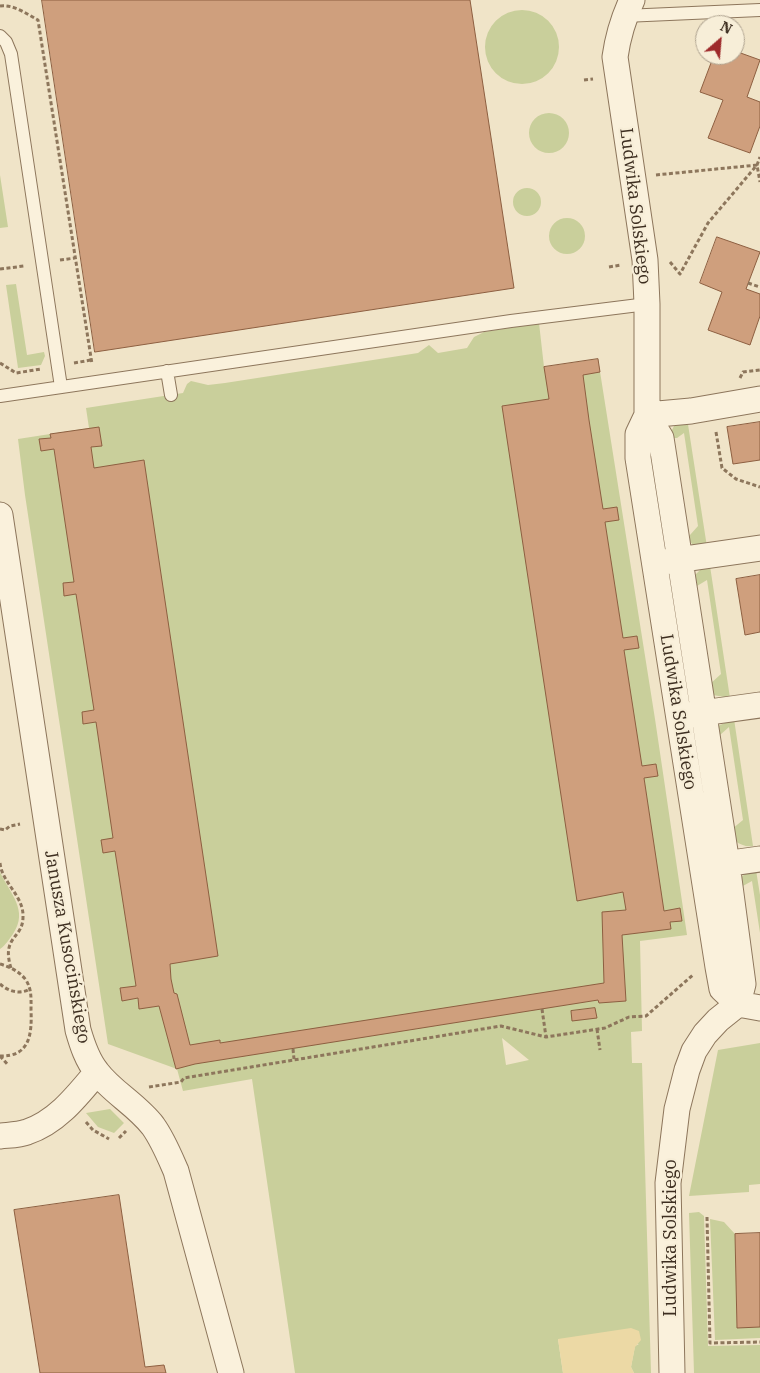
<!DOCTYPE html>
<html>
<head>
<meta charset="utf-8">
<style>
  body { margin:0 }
  #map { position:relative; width:760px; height:1373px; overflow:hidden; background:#f0e4c8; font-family:"IBM Plex Serif",serif }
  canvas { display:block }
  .north { position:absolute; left:695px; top:15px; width:50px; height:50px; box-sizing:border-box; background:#f7eed8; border:1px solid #ada18e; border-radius:50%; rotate:27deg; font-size:14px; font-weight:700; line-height:20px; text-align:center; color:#3d2e20 }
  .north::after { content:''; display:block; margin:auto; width:18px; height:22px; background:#9e2a2b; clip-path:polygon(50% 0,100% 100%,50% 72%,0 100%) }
</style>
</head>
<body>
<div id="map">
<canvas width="760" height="1373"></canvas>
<div class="north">N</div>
</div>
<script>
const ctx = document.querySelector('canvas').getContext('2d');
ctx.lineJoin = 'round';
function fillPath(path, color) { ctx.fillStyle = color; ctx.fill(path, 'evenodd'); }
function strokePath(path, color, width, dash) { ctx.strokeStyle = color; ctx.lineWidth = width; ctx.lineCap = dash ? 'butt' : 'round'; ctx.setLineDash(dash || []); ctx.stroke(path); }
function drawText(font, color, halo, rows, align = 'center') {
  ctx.font = font + ' "IBM Plex Serif",serif'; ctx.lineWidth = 4.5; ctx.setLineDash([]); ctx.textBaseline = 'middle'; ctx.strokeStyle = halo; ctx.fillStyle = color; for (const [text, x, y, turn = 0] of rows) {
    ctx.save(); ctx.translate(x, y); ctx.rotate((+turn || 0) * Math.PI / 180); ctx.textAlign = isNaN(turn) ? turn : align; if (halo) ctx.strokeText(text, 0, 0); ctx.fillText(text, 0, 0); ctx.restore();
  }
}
fillPath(new Path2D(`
  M485 47a37 37 0 1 1 74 0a37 37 0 1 1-74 0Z
  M529 133a20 20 0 1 1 40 0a20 20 0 1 1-40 0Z
  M0 175 8 227 0 228Z
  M513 202a14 14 0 1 1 28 0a14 14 0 1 1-28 0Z
  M549 236a18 18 0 1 1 36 0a18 18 0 1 1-36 0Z
  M16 284 27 355 44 352 45 356 41 365 18 368 6 285Z
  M539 323 544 367 598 359 655 719 687 935 640 941 642 1031 631 1032 632 1063H642L651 1373H634L631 1367 635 1346 639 1344 558 1339 563 1373H295L252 1079 183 1091 177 1069 108 1044 25 495 18 439 89 428 86 408 183 393 187 384 191 381 208 385 225 383 418 353 429 345 438 353 467 348 474 337 484 332ZM502 1038 529 1060 506 1065Z
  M687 418 707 547 693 545 689 540 690 535 698 526 684 433 677 438H672L670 434 675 424Z
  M710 566 730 698 713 695 710 684 721 674 707 580 697 586 695 575 701 569Z
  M734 719 753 846C746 847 741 845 735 841L732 829 743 820 729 727 720 735 718 726Z
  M756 870 760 895V933L752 881 741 887 740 878 749 871Z
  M0 872C10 894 29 910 13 934 9 939 6 945 0 949Z
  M760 1043V1184L749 1185V1192L689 1196 718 1050Z
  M110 1109 124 1123 114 1133 98 1127 86 1113Z
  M699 1212 704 1216 708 1346 760 1345V1373H694L689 1213Z
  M710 1219 724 1222 735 1234 737 1327H760V1338L715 1340Z`), '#c9cf9b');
fillPath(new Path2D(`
  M631 1328 639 1331 641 1340 635 1347 631 1367 634 1373H563L558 1339Z`), '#ecd9a5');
const building = new Path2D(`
  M42 0H470L514 288 95 352Z
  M735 51 760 60 747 97 760 102V126L750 153 708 138 723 100 700 92 714 55H735Z
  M717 237 760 252 746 289 760 294V316L750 345 708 330 722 292 700 283Z
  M598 359 600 372 583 375 589 420 603 509 617 507 619 520 605 522 623 638 637 636 639 648 624 650 642 766 656 764 658 776 644 778 664 911 680 908 682 921 670 922 671 929 622 935 626 1001 599 1003 598 1000 195 1064 176 1069 159 1006 139 1009 138 998 122 1001 120 988 136 986 115 851 103 853 101 840 113 838 96 722 83 724 82 712 94 710 76 594 64 596 63 583 74 582 54 449 41 451 39 439 51 438 50 434 99 427 102 446 91 447 94 468 144 460 218 956 170 964 171 979 174 993 177 994 190 1045 220 1040V1043L604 983 602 912 626 910 623 892 577 901 502 406 549 399 544 367Z
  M760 422V460L733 464 727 427Z
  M760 575V632L745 635 736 579Z
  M595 1008 597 1018 572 1021 571 1011Z
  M119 1195 145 1367 164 1365 166 1373H40L14 1210Z
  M760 1233V1327L737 1328 735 1234Z`);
fillPath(building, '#cf9f7d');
strokePath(building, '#8d5f41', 1);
const service = new Path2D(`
  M624 16 760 10
  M0 36 6 42 11 54 61 387
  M167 371 171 395
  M0 396 511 321 647 304`);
const minor = new Path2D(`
  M632 0C623 19 618 36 615 57L645 260 647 304V415L661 438 727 864 743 984 738 1004 718 1020 705 1034 694 1051 687 1070 677 1109 668 1183 672 1373
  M647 415 638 434V458L718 967 722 989 738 1004
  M647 415 691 411 760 399
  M0 515 78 1030C82 1044 87 1060 97 1072 112 1092 137 1105 153 1126 163 1140 169 1155 176 1171L231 1373
  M663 562 760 548
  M688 715 760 705
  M710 866 760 859
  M738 1004 760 1008
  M0 1136C9 1135 19 1135 27 1132 57 1122 77 1096 97 1072`);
strokePath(service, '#8d765c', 14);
strokePath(minor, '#8d765c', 27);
strokePath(new Path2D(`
  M0 6C13 4 27 14 38 20L92 364
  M584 80 593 79
  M656 175 757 165 760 182
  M60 260 75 258
  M670 262 680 274 708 223 757 165 760 157
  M609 267 621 265
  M0 269 24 266
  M748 283 760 287
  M0 363 16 373 41 369
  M74 363 91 360
  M740 378 743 372 760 370
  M716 432 722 468 736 479 760 487
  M0 829 5 830 10 826 20 824
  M0 863C2 883 24 896 23 917 23 939 1 936 11 968
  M0 964C10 967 19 971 26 980 32 990 31 999 31 1010 32 1034 30 1057 0 1056
  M0 984C8 991 19 995 30 989
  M542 1009 546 1037
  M597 1029 600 1050
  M293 1049 294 1059
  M0 1056 8 1065
  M149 1087 181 1082 184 1078 501 1026 546 1037 605 1028 629 1017 646 1016 694 974
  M86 1122 93 1130 109 1139
  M119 1138 126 1131
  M707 1217 710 1343 760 1342`), '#8d765c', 3, [4, 2.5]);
strokePath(service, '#faf1dc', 12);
strokePath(minor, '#faf1dc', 25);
drawText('18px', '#3d2e20', '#f7eed8', [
  ["Ludwika Solskiego",635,206,83],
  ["Ludwika Solskiego",678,712,81],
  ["Janusza Kusocińskiego",67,947,80],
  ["Ludwika Solskiego",671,1238,-90]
]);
</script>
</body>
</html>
